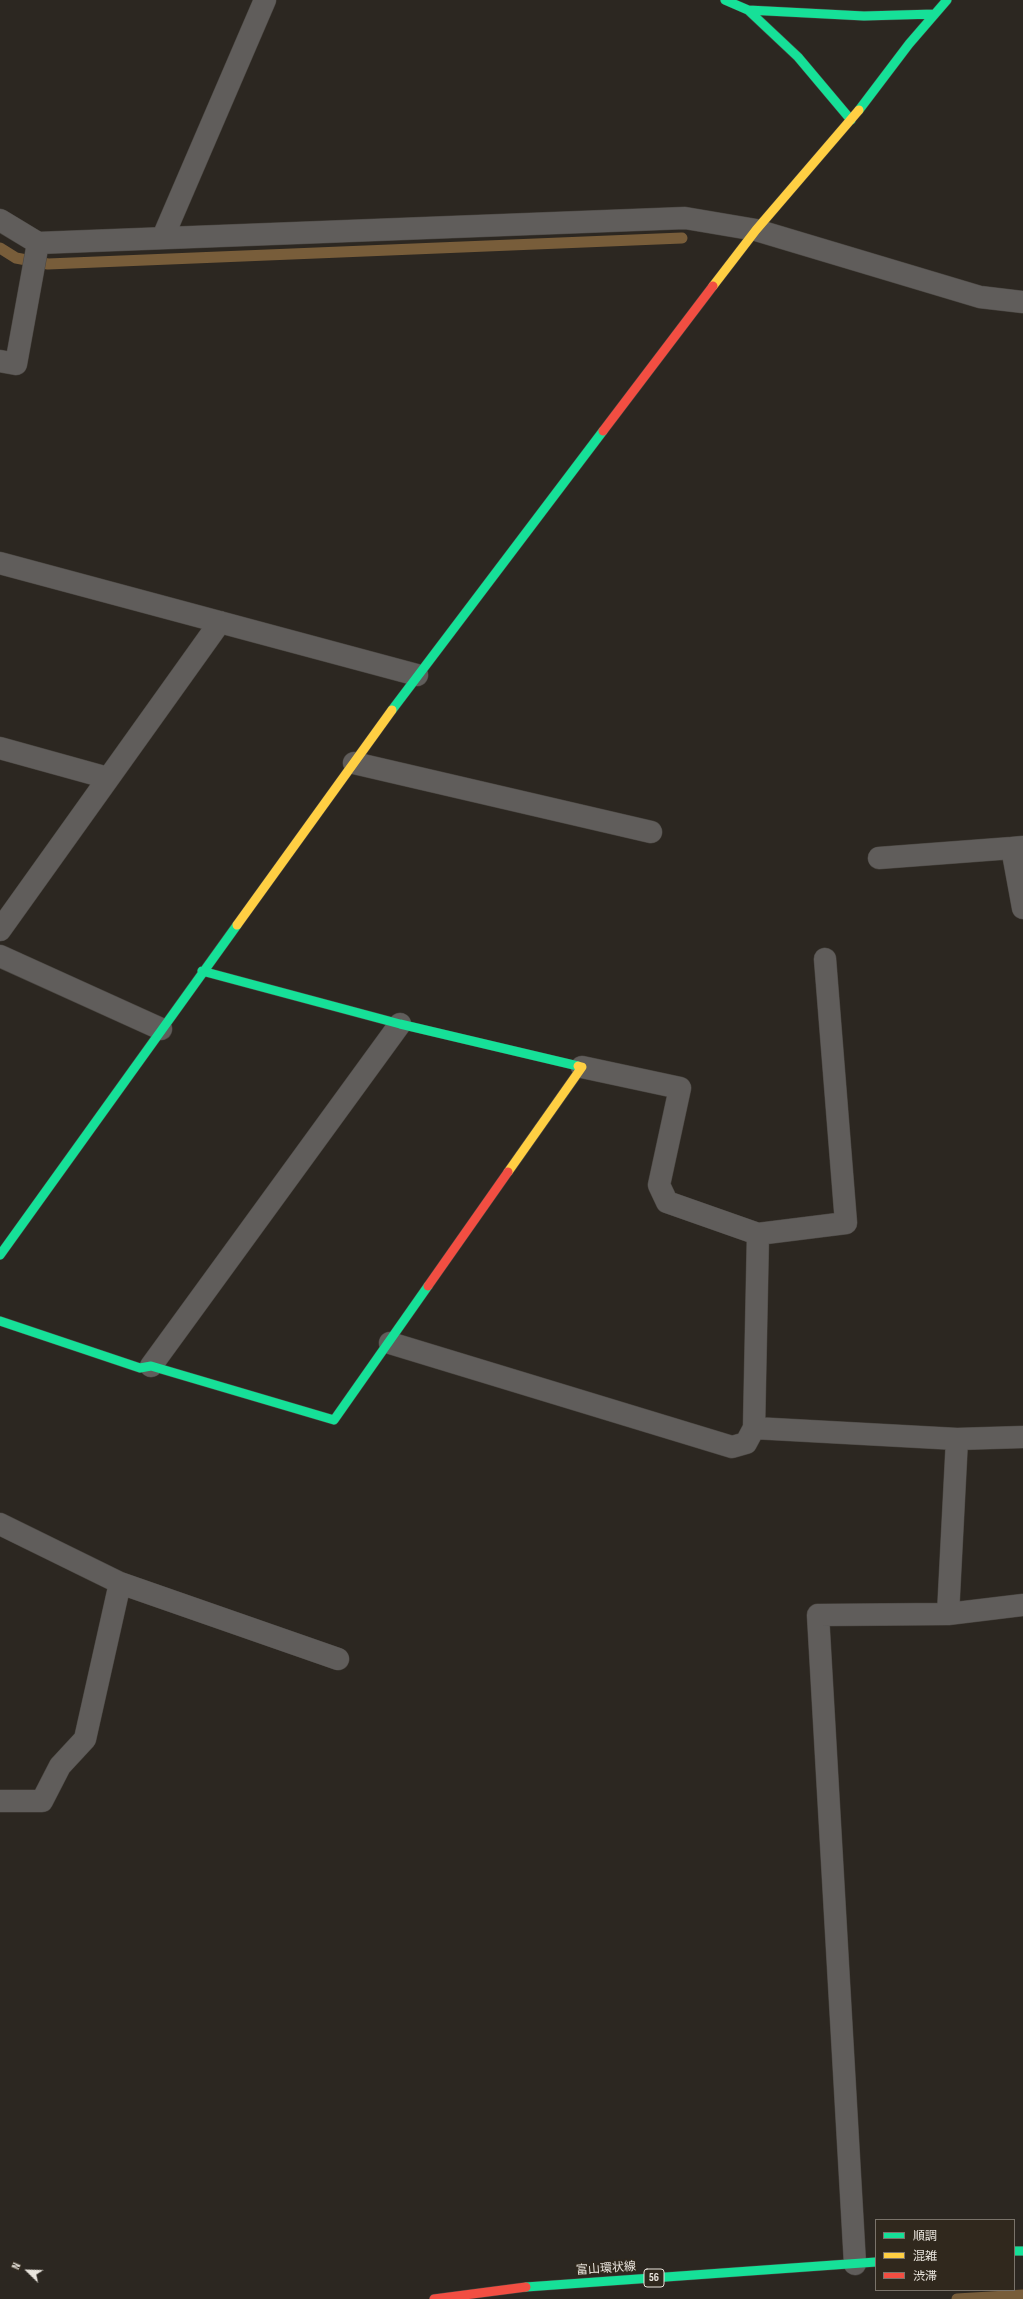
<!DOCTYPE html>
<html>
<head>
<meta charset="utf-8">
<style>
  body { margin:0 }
  #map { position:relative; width:1023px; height:2299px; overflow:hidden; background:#2c2721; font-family:"Sofia Sans Condensed","Noto Sans JP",sans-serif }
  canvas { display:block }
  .legend { position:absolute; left:875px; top:2219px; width:140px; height:72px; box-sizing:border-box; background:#30281d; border:1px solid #7a736a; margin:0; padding:5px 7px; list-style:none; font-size:12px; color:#e9e4dd }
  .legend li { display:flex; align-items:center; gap:8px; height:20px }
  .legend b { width:20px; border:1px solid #7a736a }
  .north { position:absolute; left:8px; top:2251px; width:40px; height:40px; -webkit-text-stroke:3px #30281d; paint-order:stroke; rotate:293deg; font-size:11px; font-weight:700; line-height:16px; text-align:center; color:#e9e4dd }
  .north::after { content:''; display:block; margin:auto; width:14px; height:18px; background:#e9e4dd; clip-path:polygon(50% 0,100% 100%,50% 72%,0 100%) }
</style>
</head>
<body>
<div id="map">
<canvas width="1023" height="2299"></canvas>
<ul class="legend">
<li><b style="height:5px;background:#16e098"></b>順調</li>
<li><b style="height:5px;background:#ffcf43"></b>混雑</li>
<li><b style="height:5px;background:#f24e42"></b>渋滞</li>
</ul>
<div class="north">N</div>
</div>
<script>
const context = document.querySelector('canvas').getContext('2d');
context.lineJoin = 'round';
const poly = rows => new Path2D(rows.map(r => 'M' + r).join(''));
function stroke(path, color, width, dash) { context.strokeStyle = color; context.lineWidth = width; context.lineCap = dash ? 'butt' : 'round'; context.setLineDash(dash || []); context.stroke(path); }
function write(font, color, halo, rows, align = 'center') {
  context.font = font + ' "Sofia Sans Condensed","Noto Sans JP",sans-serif'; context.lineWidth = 3.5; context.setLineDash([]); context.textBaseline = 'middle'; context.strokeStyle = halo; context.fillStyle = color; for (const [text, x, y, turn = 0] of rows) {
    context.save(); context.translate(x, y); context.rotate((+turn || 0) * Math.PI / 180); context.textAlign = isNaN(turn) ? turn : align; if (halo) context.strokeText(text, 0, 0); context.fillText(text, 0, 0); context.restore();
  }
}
stroke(poly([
  [0,248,16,258,48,264,682,238],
  [957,2299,1023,2295]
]), '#785d3a', 11);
const street = poly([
  [0,220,38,243,685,218,756,230,980,297,1023,302],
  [163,237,265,0],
  [0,361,16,364,38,243],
  [0,563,417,675],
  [0,748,108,778],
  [354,763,651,832],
  [1023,847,1012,848,1023,908],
  [879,858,1012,848],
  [0,930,220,622],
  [0,956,161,1029],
  [582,1067,680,1088,659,1185,667,1202,758,1234,754,1428],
  [758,1234,846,1223,825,959],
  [390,1343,732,1447,746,1443,754,1428,957,1439,1023,1437],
  [151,1366,400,1024],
  [0,1524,120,1583,338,1659],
  [948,1614,957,1439],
  [0,1801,42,1801,60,1766,85,1739,120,1583],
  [855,2264,818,1615,948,1614,1023,1605]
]);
const fast = poly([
  [725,0,748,10,798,57,851,120],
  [748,10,864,16,935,14],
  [859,110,909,44,947,0],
  [392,710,603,431],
  [202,971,400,1024,578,1066],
  [0,1255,237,925],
  [0,1321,140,1368,151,1366,334,1420,428,1286],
  [1014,2251,1023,2251],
  [526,2287,876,2262]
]);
const slow = poly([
  [713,286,756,230,859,110],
  [237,925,392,710],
  [508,1172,582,1067,578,1066]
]);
const jam = poly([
  [603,431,713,286],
  [428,1286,508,1172],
  [434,2299,526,2287]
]);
stroke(street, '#494540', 23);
stroke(fast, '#494540', 10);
stroke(slow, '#494540', 10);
stroke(jam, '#494540', 10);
stroke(street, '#605d5b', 22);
stroke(fast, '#16e098', 9);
stroke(slow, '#ffcf43', 9);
stroke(jam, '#f24e42', 9);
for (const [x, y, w] of [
  [654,2278,20]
]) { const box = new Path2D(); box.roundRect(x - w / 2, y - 9, w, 18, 3); context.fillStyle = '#30281d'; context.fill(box); stroke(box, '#e9e4dd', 1); }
write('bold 11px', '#e9e4dd', null, [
  ["56",654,2278]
]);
write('12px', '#e9e4dd', '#30281d', [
  ["富山環状線",606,2269,-4]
]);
</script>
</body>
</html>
